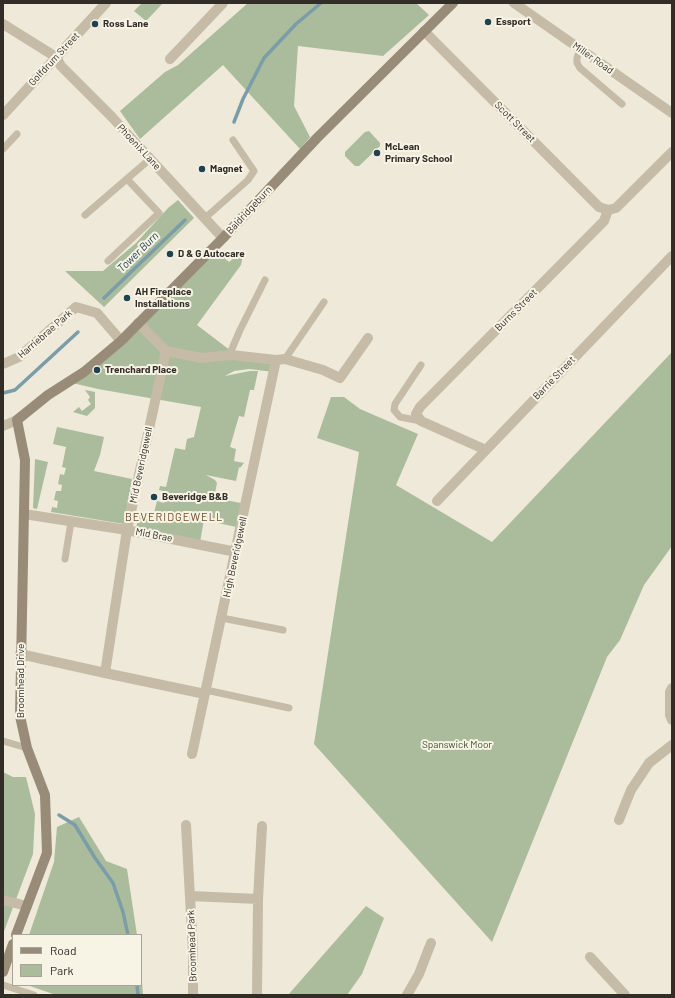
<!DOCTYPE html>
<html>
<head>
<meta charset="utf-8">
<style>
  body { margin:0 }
  #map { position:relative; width:675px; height:998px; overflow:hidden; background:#eee9d9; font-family:Barlow,sans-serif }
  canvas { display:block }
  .frame { position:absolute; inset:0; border:4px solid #322d27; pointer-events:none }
  .legend { position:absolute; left:12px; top:934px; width:130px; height:52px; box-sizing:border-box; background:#f7f3e5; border:1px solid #a8a499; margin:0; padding:5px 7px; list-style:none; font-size:12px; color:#322d27 }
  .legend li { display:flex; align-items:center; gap:8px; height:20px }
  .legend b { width:20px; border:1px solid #a8a499 }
</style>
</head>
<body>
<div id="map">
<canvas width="675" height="998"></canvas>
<div class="frame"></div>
<ul class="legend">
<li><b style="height:5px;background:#988b78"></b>Road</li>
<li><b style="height:11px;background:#aabc9b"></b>Park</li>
</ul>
</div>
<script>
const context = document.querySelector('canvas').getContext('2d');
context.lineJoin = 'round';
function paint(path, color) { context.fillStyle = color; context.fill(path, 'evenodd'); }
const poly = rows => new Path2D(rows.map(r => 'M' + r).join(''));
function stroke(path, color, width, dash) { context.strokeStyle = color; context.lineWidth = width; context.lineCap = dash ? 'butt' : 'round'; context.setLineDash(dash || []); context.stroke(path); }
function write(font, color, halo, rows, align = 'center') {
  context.font = font + ' Barlow,sans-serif'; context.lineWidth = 4; context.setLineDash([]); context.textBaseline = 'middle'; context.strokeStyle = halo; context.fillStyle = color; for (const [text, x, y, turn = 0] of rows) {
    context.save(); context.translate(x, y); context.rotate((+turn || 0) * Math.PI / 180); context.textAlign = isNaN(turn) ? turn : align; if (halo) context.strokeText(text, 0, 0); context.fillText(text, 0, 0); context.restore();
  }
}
paint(poly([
  [142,3,163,3,146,21,134,11],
  [248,3,416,3,429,15,383,56,298,46,294,106,310,137,300,149,223,65,140,139,120,111,165,72,178,65],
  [369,131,380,143,380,146,359,166,355,166,345,156,345,152,365,132],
  [178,200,194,218,104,307,65,271,103,271,136,243,168,208],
  [213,248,229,262,244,250,241,265,197,325,231,351,276,360,274,372,249,369,234,371,225,376,250,371,258,371,254,390,250,390,244,417,239,416,230,447,236,449,234,461,244,463,240,468,239,467,236,481,206,475,215,480,217,483,214,498,246,504,241,528,204,520,200,542,136,529,139,514,153,517,157,501,164,503,167,492,159,490,160,486,166,487,175,448,185,450,187,439,194,437,201,407,98,389,68,382,84,372],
  [672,352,672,546,644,585,620,640,607,657,492,942,314,744,359,452,317,438,331,397,344,397,360,409,418,434,396,485,492,542],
  [85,390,95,392,95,408,87,416,73,412,79,407,82,411,91,404,88,400,90,397],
  [57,427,104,437,100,455,94,471,132,479,124,524,51,512,52,507,57,508,58,501,54,500,56,491,61,491,62,485,58,484,60,474,64,475,66,468,62,467,66,447,53,444],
  [35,459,48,462,37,509,33,508],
  [3,772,13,777,26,777,35,814,33,854,3,934],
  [79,817,106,861,127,869,137,935,29,935,54,862,57,827],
  [366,906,384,918,362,974,347,995,288,995],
  [141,969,143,995,56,995,27,985,141,985]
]), '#aabc9b');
stroke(poly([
  [234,122,243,99,264,58,296,24,321,3],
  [104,298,185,220],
  [3,393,15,390,78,332],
  [59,815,75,825,95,858,113,883,123,912,128,935],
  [137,985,138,995]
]), '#7b9da9', 3.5);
stroke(poly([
  [580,49,577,58,577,63,580,68,622,104],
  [3,149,17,134],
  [85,215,150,159],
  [205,218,248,180,254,171,233,140],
  [108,261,159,213,127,179],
  [231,355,231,351,240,330,265,280],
  [285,359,324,302],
  [421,365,395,404,394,410,400,417,421,421],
  [65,559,71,522],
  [222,618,283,630],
  [206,690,289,708],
  [3,741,27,748],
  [3,985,34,995]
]), '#c5bba7', 7);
stroke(poly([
  [111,116,140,148]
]), '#c5bba7', 10);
stroke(poly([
  [514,3,672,113],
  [3,24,56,57,61,66,111,116],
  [424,31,599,207,608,210],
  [170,59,223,3],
  [3,115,106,3],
  [140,148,223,238],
  [608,210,616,208,672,152],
  [138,323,166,351,201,358,231,355,276,360,285,359,323,370,340,378,368,338],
  [3,364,19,357,76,307,97,313,121,341],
  [486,450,421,421,416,414,420,407,604,221,608,210],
  [437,501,672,256],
  [24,514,127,530,236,552],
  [20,654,105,673,205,694],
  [105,673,127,530,166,351],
  [672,688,670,692,670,715,672,720],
  [192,754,276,360],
  [619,820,631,790,649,763,672,745],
  [186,825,193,951,193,995],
  [190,896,258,899],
  [3,900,27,906],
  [590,957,625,995],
  [257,995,258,899,262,826],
  [407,995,419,974,431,943]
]), '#c5bba7', 10);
stroke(poly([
  [3,426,17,420]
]), '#c5bba7', 10);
stroke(poly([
  [16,935,47,853,45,795,27,748,20,716,25,460,17,420,48,395,84,372,121,341,223,238,317,138,453,3],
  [3,972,13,944]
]), '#988b78', 10);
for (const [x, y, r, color] of [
  [488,22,4,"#204250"],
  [95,24,4,"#204250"],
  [377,153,4,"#204250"],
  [202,169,4,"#204250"],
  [170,254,4,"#204250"],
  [127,298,4,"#204250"],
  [97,370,4,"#204250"],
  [154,497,4,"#204250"]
]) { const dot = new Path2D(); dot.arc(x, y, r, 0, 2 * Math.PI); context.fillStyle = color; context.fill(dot); stroke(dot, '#f7f3e5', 1.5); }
write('bold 10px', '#322d27', '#f7f3e5', [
  ["Essport",496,22],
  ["Ross Lane",103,24],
  ["McLean",385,147],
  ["Primary School",385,159],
  ["Magnet",210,169],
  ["D & G Autocare",178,254],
  ["AH Fireplace",135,292],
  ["Installations",135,304],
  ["Trenchard Place",105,370],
  ["Beveridge B&B",162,497]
], 'left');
write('10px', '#322d27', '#f7f3e5', [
  ["Miller Road",593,58,35],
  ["Golfdrum Street",54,59,-47],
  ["Scott Street",515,122,45],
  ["Phoenix Lane",139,147,47],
  ["Baldridgeburn",249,210,-47],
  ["Burns Street",516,310,-45],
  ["Harriebrae Park",45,334,-41],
  ["Barrie Street",554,378,-46],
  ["Mid Beveridgewell",141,465,-78],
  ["Mid Brae",154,535,11],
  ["High Beveridgewell",235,557,-78],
  ["Broomhead Drive",21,681,-90],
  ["Broomhead Park",192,946,-92]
]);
write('10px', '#3b4e2d', '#f7f3e5', [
  ["Spanswick Moor",457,745]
]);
write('italic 11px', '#204250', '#f7f3e5', [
  ["Tower Burn",138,252,-44]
]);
context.letterSpacing = '1px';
write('11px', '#7a4d27', '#f7f3e5', [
  ["BEVERIDGEWELL",174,517]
]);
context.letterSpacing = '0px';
</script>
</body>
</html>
